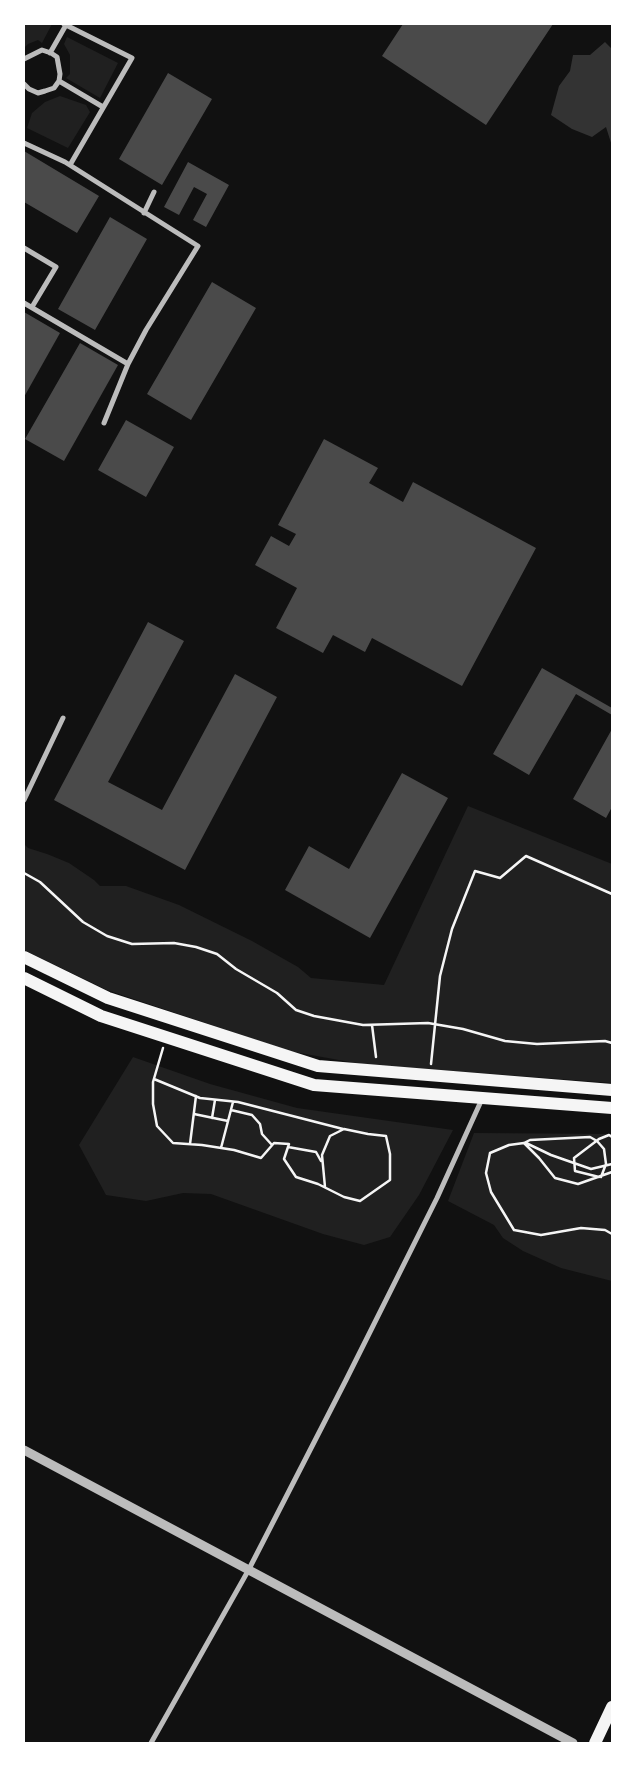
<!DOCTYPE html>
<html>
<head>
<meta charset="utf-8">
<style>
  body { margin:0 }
  #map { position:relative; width:636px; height:1767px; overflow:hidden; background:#111; font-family:"DM Sans",sans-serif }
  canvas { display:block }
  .frame { position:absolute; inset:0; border:25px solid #fff; pointer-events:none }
</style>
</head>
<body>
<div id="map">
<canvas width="636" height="1767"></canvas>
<div class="frame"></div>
</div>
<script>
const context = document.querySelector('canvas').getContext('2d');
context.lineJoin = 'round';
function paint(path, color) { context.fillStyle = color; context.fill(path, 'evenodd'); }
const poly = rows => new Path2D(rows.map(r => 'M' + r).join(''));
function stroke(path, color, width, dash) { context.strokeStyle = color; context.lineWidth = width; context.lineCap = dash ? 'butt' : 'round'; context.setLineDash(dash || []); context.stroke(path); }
paint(poly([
  [24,24,52,24,42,43,38,40,28,44,24,48],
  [67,37,118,63,100,98,66,78,70,74,70,55,64,44],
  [60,96,86,105,90,112,68,148,27,128,32,113,45,102],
  [468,806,612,864,612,1083,361,1064,289,1051,107,990,24,950,24,844,28,848,47,854,69,863,94,880,100,886,126,886,179,905,252,941,298,967,311,978,384,985],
  [133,1057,210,1084,297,1108,453,1130,419,1195,390,1237,364,1245,323,1234,211,1194,183,1193,146,1201,106,1195,79,1145],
  [474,1133,612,1134,612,1281,561,1268,523,1251,503,1238,494,1225,448,1201]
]), '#202020');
paint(poly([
  [605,42,612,49,612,146,606,127,592,137,572,129,551,115,559,86,570,71,573,55,590,55]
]), '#333');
paint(poly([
  [403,24,553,24,486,125,382,56],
  [168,73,212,99,162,185,119,159],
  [24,151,99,196,77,233,24,202],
  [188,162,229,185,206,227,193,220,207,194,194,187,179,215,164,207],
  [110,217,147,239,95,330,58,309],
  [212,282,256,308,191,420,147,394],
  [24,312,60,333,24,397],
  [80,343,118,365,64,461,25,439],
  [126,420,174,447,146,497,98,470],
  [324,439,378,468,369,483,403,502,413,482,536,548,462,686,372,638,365,652,333,635,323,653,276,628,297,588,255,565,271,536,289,546,296,534,278,525],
  [148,622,184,641,108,782,162,810,235,674,277,697,185,870,54,800],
  [542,668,612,708,612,715,576,694,529,775,493,754],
  [612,729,612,807,606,818,573,799],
  [402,773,448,798,370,938,285,890,309,846,349,869]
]), '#4a4a4a');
stroke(poly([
  [24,873,40,882,83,922,107,936,132,944,174,943,196,947,217,954,236,969,277,993,296,1010,314,1016,363,1025,428,1023,463,1029,505,1041,537,1044,605,1041,612,1043],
  [372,1025,376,1057],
  [163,1048,153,1082,153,1104,157,1126,173,1143,202,1145,234,1150,261,1158,274,1143,289,1144,284,1159,296,1177,318,1184,344,1197,360,1201,390,1180,390,1154,386,1136,368,1134,344,1129,330,1136,322,1155,325,1187],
  [431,1064,440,976,452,929,475,871,500,878,526,856,612,894],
  [154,1079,200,1098,238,1102,343,1129],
  [231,1110,252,1115,260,1124,262,1134,272,1145],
  [194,1114,228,1121],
  [212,1118,215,1100],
  [524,1143,539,1158,555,1178,578,1184,612,1172],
  [526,1143,551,1155,591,1169,612,1164],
  [190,1144,196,1096],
  [288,1147,316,1152,321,1161],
  [221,1148,233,1102],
  [599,1177,575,1171,574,1158,599,1139,609,1135,612,1137],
  [601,1177,606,1164,604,1149,597,1141,590,1137,530,1140,524,1143,509,1145,490,1153,486,1173,491,1192,514,1230,541,1235,581,1228,605,1230,612,1234]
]), '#f5f5f5', 2.5);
stroke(poly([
  [64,24,132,58,70,165],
  [50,53,66,25],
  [24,59,42,50,51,53,57,57,60,74,59,81,54,88,45,91,38,93,29,89,24,84],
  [59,81,103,107],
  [24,143,65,162,198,246,146,330,128,364,104,423],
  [144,213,154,192],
  [24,248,56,267,32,307],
  [24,303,128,364],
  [24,800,63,718],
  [151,1743,248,1571,346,1380,437,1198,482,1099]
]), '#bcbcbc', 5);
stroke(poly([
  [24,1450,573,1743]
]), '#bcbcbc', 9);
stroke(poly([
  [595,1743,612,1707]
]), '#f5f5f5', 12);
stroke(poly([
  [24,957,108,998,318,1066,612,1090],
  [24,978,101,1016,314,1085,612,1108]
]), '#f5f5f5', 12);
</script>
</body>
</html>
